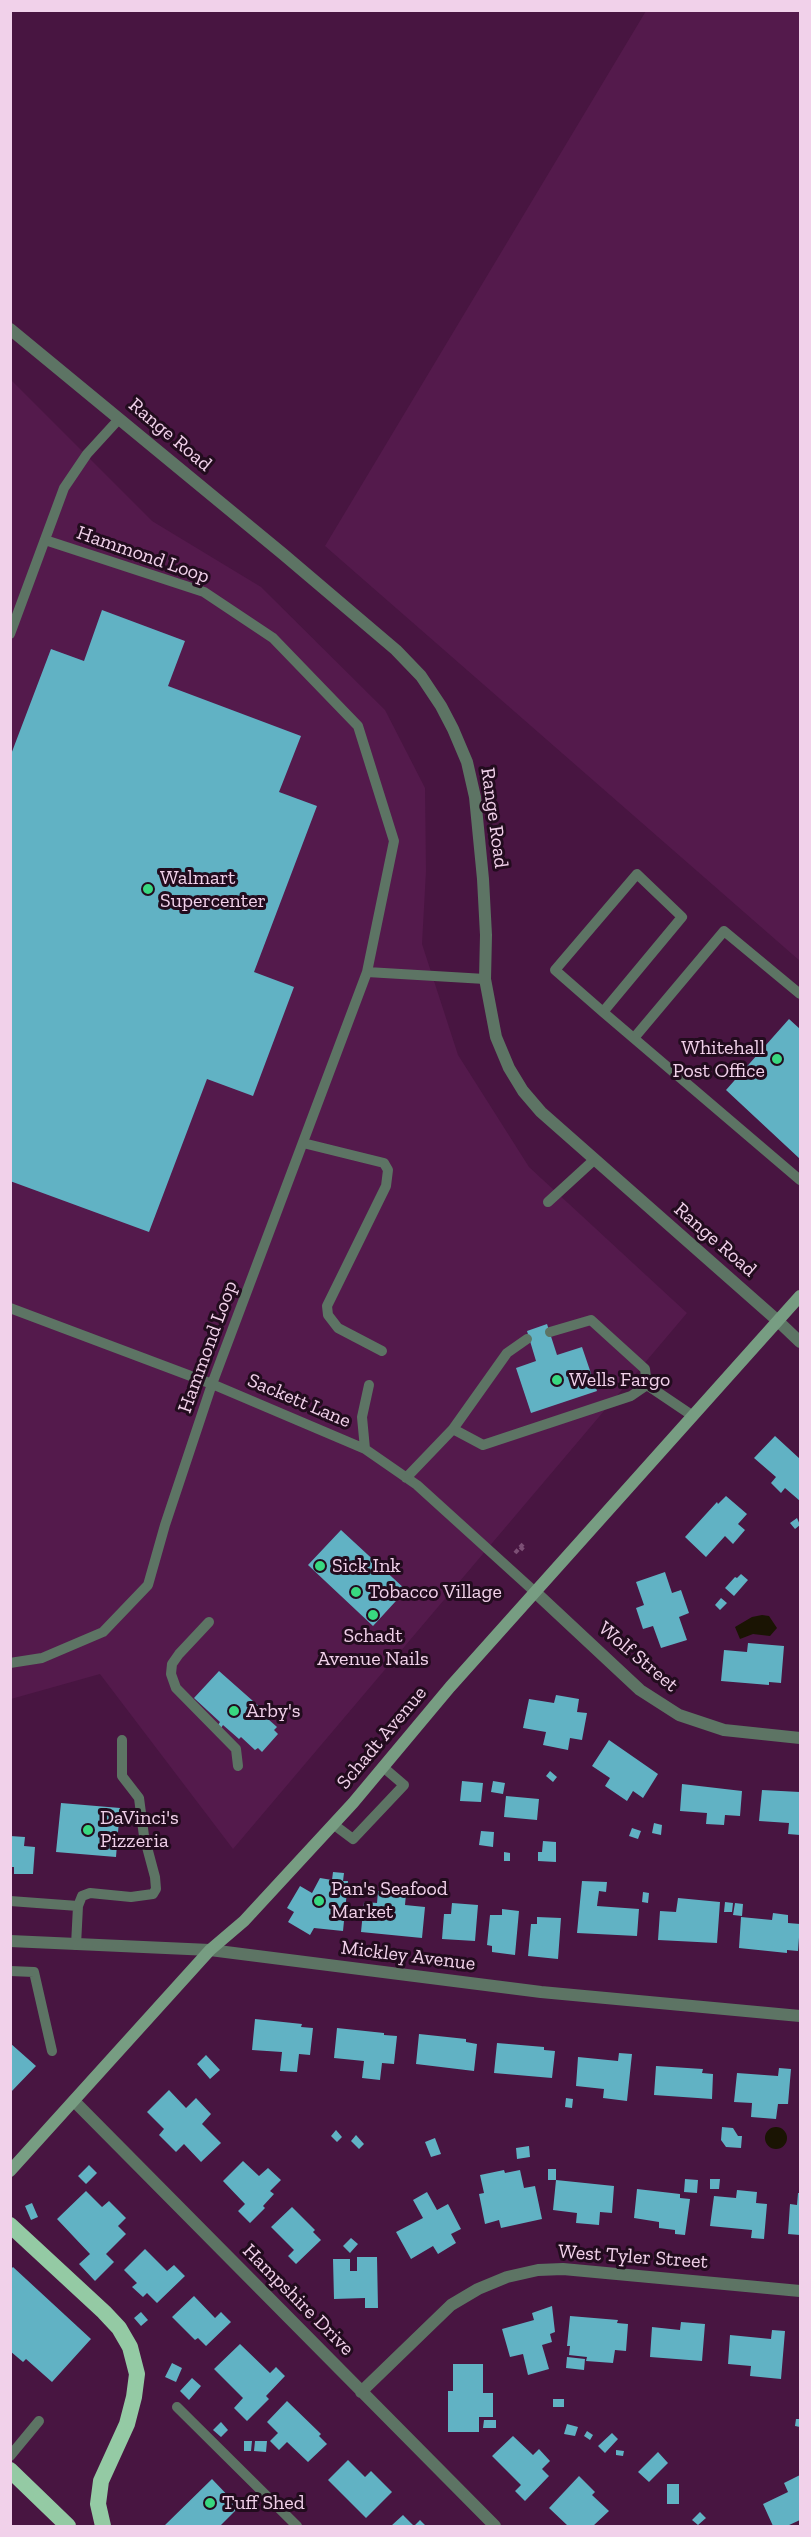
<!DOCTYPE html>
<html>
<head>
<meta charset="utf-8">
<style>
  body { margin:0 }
  #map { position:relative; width:811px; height:2537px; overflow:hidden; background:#481541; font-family:"Zilla Slab",serif }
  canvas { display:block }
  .frame { position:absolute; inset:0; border:12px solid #f1d1ea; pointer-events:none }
</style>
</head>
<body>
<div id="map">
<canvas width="811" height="2537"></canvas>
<div class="frame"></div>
</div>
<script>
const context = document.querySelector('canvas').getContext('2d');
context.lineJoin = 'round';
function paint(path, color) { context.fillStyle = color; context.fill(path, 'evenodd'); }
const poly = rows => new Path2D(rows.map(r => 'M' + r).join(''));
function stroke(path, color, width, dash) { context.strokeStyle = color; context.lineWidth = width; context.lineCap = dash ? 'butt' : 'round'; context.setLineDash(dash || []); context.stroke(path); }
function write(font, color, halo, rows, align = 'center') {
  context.font = font + ' "Zilla Slab",serif'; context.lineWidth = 6; context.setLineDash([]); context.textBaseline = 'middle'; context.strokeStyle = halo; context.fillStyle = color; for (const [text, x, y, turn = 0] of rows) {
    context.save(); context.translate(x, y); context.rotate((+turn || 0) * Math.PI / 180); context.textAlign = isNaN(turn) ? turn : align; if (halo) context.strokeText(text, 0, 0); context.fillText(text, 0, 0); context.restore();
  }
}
paint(poly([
  [646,11,800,11,800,961,325,546],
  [10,379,152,521,261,587,385,710,425,788,426,871,422,944,458,1055,529,1167,687,1313,233,1849,100,1674,11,1699]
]), '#541a4c');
paint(poly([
  [762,1615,769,1616,777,1628,770,1636,753,1634,740,1639,735,1627,752,1617],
  '765 2138a11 11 0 1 1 22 0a11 11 0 1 1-22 0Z'
]), '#1a1403');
paint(poly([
  [102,610,185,641,168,686,301,736,279,792,317,806,254,972,294,987,253,1096,207,1079,149,1232,10,1181,10,757,51,649,84,661],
  [789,1019,800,1029,800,1159,726,1090],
  [547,1324,557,1355,582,1347,597,1391,531,1413,516,1368,536,1361,527,1331],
  [775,1436,800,1459,800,1501,785,1488,781,1493,771,1483,776,1477,754,1458],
  [726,1496,747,1514,738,1524,745,1530,733,1544,725,1536,706,1557,685,1537,717,1502,718,1504],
  [797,1518,800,1525,795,1529,790,1523],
  [341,1530,406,1590,373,1626,308,1565],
  [665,1572,672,1593,681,1590,689,1613,679,1617,687,1640,661,1648,653,1626,643,1629,636,1608,644,1605,636,1582],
  [741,1574,748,1580,734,1596,725,1588,735,1577,737,1578],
  [721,1598,727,1603,720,1610,715,1605],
  [748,1643,784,1646,781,1683,769,1682,769,1685,721,1681,724,1650,747,1652],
  [219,1671,262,1709,259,1711,277,1727,274,1730,278,1734,262,1752,258,1748,255,1750,241,1737,239,1739,223,1725,221,1728,218,1725,220,1722,194,1698],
  [556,1695,579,1699,577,1712,587,1713,582,1740,570,1738,568,1750,543,1745,546,1732,523,1728,529,1699,554,1703],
  [609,1740,658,1774,643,1798,633,1791,627,1801,605,1786,610,1778,592,1766],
  [550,1771,557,1777,553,1782,546,1776],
  [462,1781,483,1783,481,1802,460,1801],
  [493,1781,505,1783,503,1794,491,1792],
  [682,1784,742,1791,740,1816,725,1815,724,1825,706,1824,707,1813,680,1811],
  [762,1790,800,1792,800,1835,788,1834,789,1823,759,1821],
  [506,1796,539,1799,537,1820,504,1817],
  [61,1803,120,1808,116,1857,56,1852],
  [654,1823,662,1825,661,1835,652,1833],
  [632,1828,641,1831,638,1839,629,1836],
  [481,1831,494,1832,493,1847,479,1845],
  [10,1836,25,1837,24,1846,35,1847,33,1874,14,1874,14,1867,10,1867],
  [543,1841,556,1842,556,1862,538,1861,538,1852,542,1852],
  [504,1852,510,1853,510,1861,504,1861],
  [333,1872,344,1873,343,1881,348,1881,343,1931,314,1928,310,1935,288,1922,294,1912,287,1908,300,1886,312,1893,320,1878,332,1880],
  [582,1881,607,1882,606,1892,599,1891,597,1906,639,1909,637,1936,577,1933],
  [378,1891,406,1894,405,1905,425,1907,422,1938,361,1932,364,1902,377,1903],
  [643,1892,649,1893,648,1903,642,1902],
  [678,1898,720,1902,717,1943,658,1940,660,1911,676,1912],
  [725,1902,733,1903,732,1912,724,1912],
  [452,1903,478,1905,475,1941,442,1939,444,1914,451,1914],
  [735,1903,743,1904,742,1916,733,1915],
  [502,1909,519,1911,515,1955,492,1952,492,1946,487,1945,490,1915,502,1915],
  [773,1913,788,1915,788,1923,800,1924,798,1951,787,1950,787,1953,739,1948,741,1917,772,1920],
  [537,1917,561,1918,558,1959,528,1956,531,1924,537,1924],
  [255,2019,302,2024,301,2027,313,2028,310,2055,299,2054,297,2072,280,2071,282,2052,252,2050],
  [337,2028,384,2033,384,2035,397,2036,394,2064,382,2063,380,2080,362,2078,364,2061,334,2058],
  [419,2034,466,2039,466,2042,477,2044,474,2071,416,2064],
  [10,2043,36,2066,10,2093],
  [497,2043,544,2047,544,2050,555,2051,552,2078,494,2073],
  [619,2053,632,2054,627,2101,603,2098,604,2089,576,2086,578,2057,618,2061],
  [206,2055,220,2070,210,2079,197,2064],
  [656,2066,703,2069,702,2073,713,2074,712,2099,654,2095],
  [779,2068,791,2069,788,2104,778,2104,776,2119,751,2117,752,2103,734,2102,737,2073,778,2076],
  [169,2090,186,2108,196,2098,211,2114,202,2124,221,2143,201,2162,184,2144,176,2152,159,2135,164,2129,147,2112],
  [566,2098,573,2099,572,2108,565,2107],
  [722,2127,733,2128,738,2136,742,2136,741,2148,726,2147,721,2140],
  [336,2130,342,2137,337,2142,331,2136],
  [356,2135,364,2144,359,2149,351,2141],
  [435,2138,441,2154,431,2157,425,2142],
  [529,2146,530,2157,517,2159,516,2148],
  [243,2161,259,2176,268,2168,281,2180,270,2191,274,2194,263,2206,265,2208,250,2223,238,2211,245,2204,223,2181],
  [89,2165,97,2173,86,2184,78,2176],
  [548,2169,556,2169,556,2180,548,2180],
  [504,2170,505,2173,520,2170,524,2188,535,2186,542,2219,501,2228,499,2220,485,2224,479,2194,484,2193,480,2175],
  [685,2179,698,2180,697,2193,684,2192],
  [710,2179,720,2179,719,2189,710,2189],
  [556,2180,614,2186,612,2213,600,2212,599,2225,576,2223,577,2213,553,2210],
  [637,2189,680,2194,680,2198,690,2199,685,2235,675,2234,675,2230,659,2228,659,2222,634,2218],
  [737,2190,757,2192,756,2203,767,2204,764,2239,751,2238,752,2230,710,2226,714,2196,736,2198],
  [86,2191,102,2207,109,2201,126,2218,118,2226,126,2234,106,2254,114,2262,95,2281,79,2264,90,2254,57,2219],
  [427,2192,437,2210,448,2204,461,2229,451,2234,456,2243,438,2254,433,2246,411,2259,396,2232,423,2218,413,2200],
  [798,2193,800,2193,800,2235,788,2234,790,2204,797,2205],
  [32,2203,38,2217,31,2220,25,2206],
  [292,2207,315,2230,313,2232,321,2240,296,2264,288,2256,294,2250,271,2227],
  [351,2238,358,2244,350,2253,343,2246],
  [145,2249,167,2271,174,2265,185,2276,157,2303,147,2293,143,2297,132,2287,137,2283,124,2270],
  [357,2257,377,2257,378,2308,365,2308,365,2298,334,2299,333,2259,350,2259,350,2271,357,2271],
  [13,2267,91,2339,52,2382,26,2359,23,2362,10,2351,10,2270],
  [194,2296,215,2318,221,2312,231,2322,206,2346,198,2338,195,2340,172,2317],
  [552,2306,555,2332,550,2334,552,2342,542,2345,549,2369,528,2375,523,2354,510,2357,502,2329,534,2320,532,2313],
  [141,2312,148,2320,141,2326,134,2318],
  [570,2316,618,2320,617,2323,628,2324,626,2351,615,2350,613,2363,586,2361,587,2357,569,2355,570,2346,567,2346],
  [681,2322,705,2324,702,2361,650,2357,652,2327,680,2330],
  [772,2330,785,2331,781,2379,750,2376,751,2366,728,2364,730,2335,771,2339],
  [240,2344,270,2373,276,2367,285,2376,266,2396,269,2399,247,2421,234,2408,243,2398,214,2369],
  [567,2357,585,2359,584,2370,566,2368],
  [172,2363,182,2368,176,2382,165,2377],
  [453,2364,483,2364,483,2393,493,2393,493,2417,479,2417,479,2432,448,2432,448,2391,453,2391],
  [192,2378,201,2386,189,2400,180,2391],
  [553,2399,564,2399,564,2407,553,2407],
  [287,2401,321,2434,319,2436,327,2444,308,2462,287,2442,279,2450,270,2441,278,2433,267,2422],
  [796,2419,800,2419,800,2427,795,2426],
  [484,2420,496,2420,496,2428,483,2428],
  [221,2422,228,2430,221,2437,213,2430],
  [567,2424,578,2427,575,2436,564,2434],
  [587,2431,593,2435,590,2440,584,2436],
  [612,2433,618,2439,605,2453,598,2446],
  [513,2436,533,2455,539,2449,550,2461,542,2469,549,2476,525,2501,515,2491,521,2485,492,2456],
  [244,2441,252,2441,251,2451,244,2451],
  [255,2441,267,2441,266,2452,254,2451],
  [616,2450,624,2451,623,2456,616,2455],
  [658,2452,668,2463,649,2482,638,2472],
  [348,2460,365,2477,371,2471,392,2492,366,2518,328,2480],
  [800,2475,800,2520,787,2526,773,2526,763,2504,788,2492,784,2483],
  [579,2476,595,2492,592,2495,609,2511,593,2526,568,2526,549,2508],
  [212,2479,234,2502,232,2504,237,2509,220,2526,164,2526],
  [667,2484,679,2484,679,2504,667,2504],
  [700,2512,706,2518,698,2525,692,2520],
  [403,2515,414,2526,420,2520,426,2526,391,2526]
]), '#61b2c4');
stroke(poly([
  [520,1547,525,1551],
  [515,1553,524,1543]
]), '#7c4f75', 4, [4.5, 3]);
stroke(poly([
  [10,634,64,488,87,454,119,419],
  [367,972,485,979],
  [603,1012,682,917,637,874,555,970,603,1012,800,1180],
  [634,1038,724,931,800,994],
  [303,1143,384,1163,388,1170,386,1186,327,1306,328,1315,338,1328,382,1351],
  [548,1202,595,1159],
  [10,1308,212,1384,365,1449,417,1485,535,1592],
  [550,1332,591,1320,645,1369,647,1385,693,1416],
  [453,1429,483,1445,631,1396,647,1385],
  [365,1449,362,1417,369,1385],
  [406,1478,453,1429,507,1353,527,1339],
  [209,1622,179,1654,172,1664,171,1674,176,1688,236,1749,238,1766],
  [10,1663,42,1658,103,1632,148,1585,165,1525,212,1384,367,972,394,841,358,726,273,638,204,592,45,540],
  [333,1824,353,1839,404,1785,383,1767],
  [10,1901,78,1906],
  [76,1945,78,1906,82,1896,90,1893,131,1897,153,1894,156,1889,155,1877,144,1836,139,1798,122,1776,122,1740],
  [10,1971,34,1972,52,2051],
  [177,2407,297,2526],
  [10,2456,39,2421]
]), '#5d7464', 10);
stroke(poly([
  [778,1321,800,1342],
  [535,1592,640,1690,679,1715,724,1730,800,1738],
  [10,1941,210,1950,541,1992,800,2016],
  [74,2101,495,2526],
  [361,2392,451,2305,478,2289,507,2277,538,2270,563,2269,800,2291]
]), '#5d7464', 12);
stroke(poly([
  [10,329,283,554,396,650,421,676,441,706,453,729,467,762,475,797,483,879,486,935,485,979,496,1037,509,1068,523,1091,541,1112,778,1321]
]), '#5d7464', 12);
stroke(poly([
  [10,2171,210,1950,244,1921,353,1803,450,1687,800,1296]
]), '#779d82', 12);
stroke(poly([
  [10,2225,104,2312,119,2328,130,2347,137,2374,134,2397,127,2424,101,2481,98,2504,103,2526],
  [10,2470,68,2526]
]), '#94caa4', 16);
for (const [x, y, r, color] of [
  [148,889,6,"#38d880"],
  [777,1059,6,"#38d880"],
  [557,1380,6,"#38d880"],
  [320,1566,6,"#38d880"],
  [356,1592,6,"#38d880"],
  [373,1615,6,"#38d880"],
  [234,1711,6,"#38d880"],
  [88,1830,6,"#38d880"],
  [319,1901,6,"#38d880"],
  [210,2503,6,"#38d880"]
]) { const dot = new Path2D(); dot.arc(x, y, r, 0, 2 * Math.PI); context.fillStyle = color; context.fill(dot); stroke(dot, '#220c1e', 2); }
write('20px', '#f1d1ea', '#220c1e', [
  ["Range Road",170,435,40],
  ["Hammond Loop",143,555,19],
  ["Range Road",494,818,82],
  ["Range Road",715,1240,41],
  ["Hammond Loop",208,1347,-70],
  ["Sackett Lane",299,1401,23],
  ["Wolf Street",638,1657,40],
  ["Schadt Avenue",382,1738,-50],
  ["Mickley Avenue",408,1956,7],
  ["West Tyler Street",633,2257,4],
  ["Hampshire Drive",298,2300,45]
]);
write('20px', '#f1d1ea', '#220c1e', [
  ["Walmart",160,878],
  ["Supercenter",160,901],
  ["Whitehall",765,1048,"right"],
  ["Post Office",765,1071,"right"],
  ["Wells Fargo",569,1380],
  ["Sick Ink",332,1566],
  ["Tobacco Village",368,1592],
  ["Schadt",373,1636,"center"],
  ["Avenue Nails",373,1659,"center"],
  ["Arby's",246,1711],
  ["DaVinci's",100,1818],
  ["Pizzeria",100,1841],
  ["Pan's Seafood",331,1889],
  ["Market",331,1912],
  ["Tuff Shed",222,2503]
], 'left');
</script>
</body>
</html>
